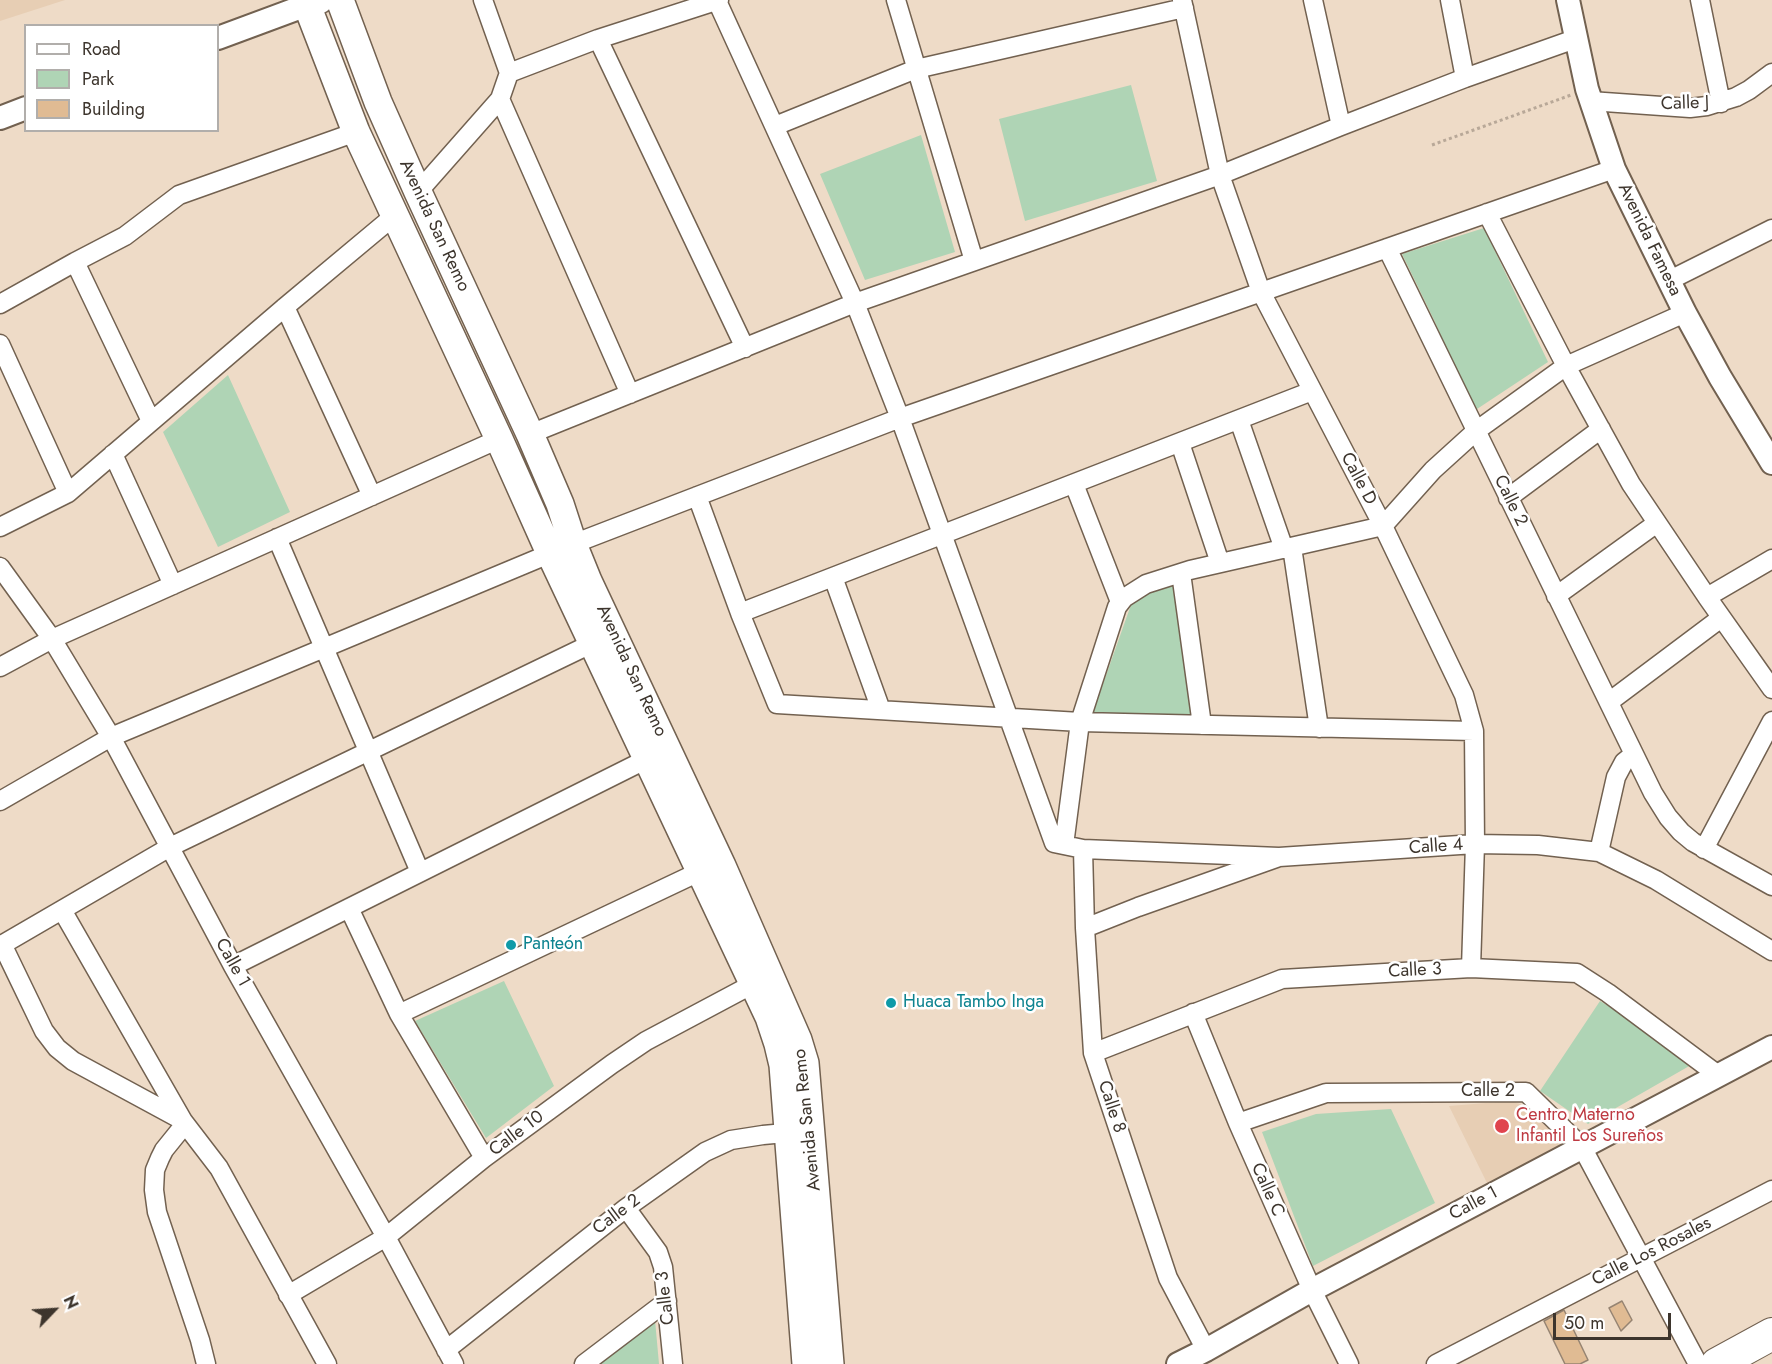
<!DOCTYPE html>
<html>
<head>
<meta charset="utf-8">
<style>
  body { margin:0 }
  #map { position:relative; width:1772px; height:1364px; overflow:hidden; background:#eedbc7; font-family:Jost,sans-serif }
  canvas { display:block }
  .legend { position:absolute; left:24px; top:24px; width:195px; height:108px; box-sizing:border-box; background:#fff; border:2px solid #b1aeab; margin:0; padding:8px 10px; list-style:none; font-size:18px; color:#3d352d }
  .legend li { display:flex; align-items:center; gap:12px; height:30px }
  .legend b { width:30px; border:2px solid #b1aeab }
  .north { position:absolute; left:24px; top:1280px; width:60px; height:60px; -webkit-text-stroke:4px #fff; paint-order:stroke; rotate:65deg; font-size:16px; font-weight:700; line-height:24px; text-align:center; color:#3d352d }
  .north::after { content:''; display:block; margin:auto; width:21px; height:27px; background:#3d352d; clip-path:polygon(50% 0,100% 100%,50% 72%,0 100%) }
  .scale { position:absolute; left:1553px; top:1313px; width:118px; height:27px; box-sizing:border-box; border:3px solid #3d352d; border-top:0; padding-left:8px; font-size:18px; line-height:21px; white-space:nowrap; color:#3d352d; -webkit-text-stroke:4px #fff; paint-order:stroke }
</style>
</head>
<body>
<div id="map">
<canvas width="1772" height="1364"></canvas>
<ul class="legend">
<li><b style="height:8px;background:#fff"></b>Road</li>
<li><b style="height:16px;background:#afd4b5"></b>Park</li>
<li><b style="height:16px;background:#e0bb93"></b>Building</li>
</ul>
<div class="north">N</div>
<div class="scale">50 m</div>
</div>
<script>
const context = document.querySelector('canvas').getContext('2d');
context.lineJoin = 'round';
function paint(path, color) { context.fillStyle = color; context.fill(path, 'evenodd'); }
const poly = rows => new Path2D(rows.map(r => 'M' + r).join(''));
function stroke(path, color, width, dash) { context.strokeStyle = color; context.lineWidth = width; context.lineCap = dash ? 'butt' : 'round'; context.setLineDash(dash || []); context.stroke(path); }
function write(font, color, halo, rows, align = 'center') {
  context.font = font + ' Jost,sans-serif'; context.lineWidth = 5; context.setLineDash([]); context.textBaseline = 'middle'; context.strokeStyle = halo; context.fillStyle = color; for (const [text, x, y, turn = 0] of rows) {
    context.save(); context.translate(x, y); context.rotate((+turn || 0) * Math.PI / 180); context.textAlign = isNaN(turn) ? turn : align; if (halo) context.strokeText(text, 0, 0); context.fillText(text, 0, 0); context.restore();
  }
}
paint(poly([
  [0,0,65,0,0,21],
  [1511,1101,1520,1104,1527,1109,1566,1143,1487,1183,1449,1106]
]), '#e7ceb4');
paint(poly([
  [1131,85,1157,181,1025,221,999,119],
  [921,135,955,252,865,280,820,174],
  [1484,228,1548,362,1474,411,1434,320,1402,254],
  [228,375,290,512,218,547,163,432],
  [1178,582,1195,716,1092,715,1132,602,1149,592],
  [504,981,554,1086,486,1138,415,1021],
  [1600,1001,1698,1061,1588,1124,1540,1091],
  [1391,1109,1435,1203,1313,1266,1262,1132,1316,1114],
  [655,1320,659,1364,597,1364]
]), '#afd4b5');
const building = poly([
  [1622,1301,1632,1320,1621,1331,1609,1308,1622,1301],
  [1564,1310,1588,1360,1580,1364,1565,1364,1544,1321,1564,1310]
]);
paint(building, '#e0bb93');
stroke(building, '#968472', 1.5);
const minor = poly([
  [896,0,974,261],
  [1182,0,1220,175,1261,292,1383,526,1464,695,1474,731,1475,844,1471,968],
  [1313,0,1341,126],
  [1450,0,1465,78],
  [1700,0,1721,103],
  [717,1,855,303,900,418,1054,843,1083,849,1279,857],
  [598,39,745,348],
  [509,73,598,39,719,0],
  [500,99,630,394],
  [1590,101,1690,108,1707,106,1736,97,1749,90,1772,73],
  [775,126,916,69,1184,8],
  [418,192,500,99,509,73,483,0],
  [1487,213,1566,366,1631,484,1707,597,1772,689],
  [1387,248,1653,793,1668,817,1681,832,1693,842,1772,886],
  [75,262,151,421],
  [1668,281,1772,229],
  [0,304,75,262,125,236,179,195,356,132],
  [285,307,372,496],
  [0,344,68,493],
  [1239,420,1284,549],
  [530,434,855,303,1220,175,1341,126,1465,78,1575,39],
  [1180,443,1220,563],
  [113,454,173,585],
  [1074,484,1120,602],
  [697,496,740,613,777,704,1080,722,1474,731],
  [1508,498,1601,429],
  [0,527,68,493,285,307,394,216],
  [277,538,420,872],
  [1292,547,1319,728],
  [0,567,52,639,111,737,233,966,386,1237,454,1364],
  [1181,573,1202,725],
  [833,577,881,710],
  [1556,596,1657,523],
  [1707,597,1772,559],
  [740,613,1312,391],
  [0,667,52,639,499,439],
  [1609,702,1721,618],
  [0,801,111,737,573,544,900,418,1614,169],
  [1064,845,1080,722,1117,607,1124,598,1146,584,1190,570,1383,526,1433,470,1476,431,1566,366,1685,313],
  [1083,849,1085,928,1093,1053,1168,1278,1206,1350],
  [1704,849,1772,721],
  [1599,852,1616,777,1624,762,1634,754],
  [349,908,399,1014,484,1158],
  [62,910,183,1121,219,1168,327,1364],
  [1085,928,1138,907,1279,857,1475,844,1538,845,1599,852,1656,880,1772,951],
  [2,944,44,1031,57,1048,73,1061,182,1120],
  [0,946,170,847,593,643],
  [233,966,647,759],
  [1193,1013,1238,1123,1312,1290,1349,1364],
  [399,1014,701,871],
  [1093,1053,1282,979,1471,968,1577,973,1608,993,1718,1075],
  [1238,1123,1326,1093,1526,1092,1582,1147,1698,1364],
  [185,1124,164,1150,160,1158,155,1170,154,1190,157,1212,200,1340,206,1364],
  [626,1208,658,1252,663,1267,673,1364],
  [288,1295,386,1237,484,1158,612,1064,646,1041,753,984],
  [446,1350,626,1208,705,1152,731,1140,763,1135,797,1132],
  [584,1364,667,1301],
  [1436,1364,1772,1190]
]);
const tertiary = poly([
  [1568,0,1587,89,1614,169,1685,313,1720,377,1772,463],
  [218,38,307,5],
  [0,118,26,108],
  [1178,1364,1206,1350,1312,1290,1772,1047]
]);
const secondary = poly([
  [319,0,307,5,356,132,499,439,550,553,769,1017,778,1044,783,1065,806,1364],
  [340,0,378,102,418,192,530,434,560,504,573,544,588,581,722,866,798,1040,805,1063,830,1364]
]);
const trunk = poly([
  [1717,1364,1772,1334]
]);
stroke(minor, '#726150', 21);
stroke(tertiary, '#726150', 26);
stroke(secondary, '#726150', 30);
stroke(trunk, '#726150', 34);
stroke(poly([
  [1432,145,1571,95]
]), '#b8a898', 3, [3, 3]);
stroke(minor, '#fff', 18);
stroke(tertiary, '#fff', 22);
stroke(secondary, '#fff', 27);
stroke(trunk, '#fff', 32);
for (const [x, y, r, color] of [
  [511,945,6,"#0f9aa8"],
  [891,1003,6,"#0f9aa8"],
  [1502,1126,8,"#e0444e"]
]) { const dot = new Path2D(); dot.arc(x, y, r, 0, 2 * Math.PI); context.fillStyle = color; context.fill(dot); stroke(dot, '#fff', 2); }
write('18px', '#3d352d', '#fff', [
  ["Calle J",1685,104,-2],
  ["Avenida San Remo",434,226,65],
  ["Avenida Famesa",1649,240,64],
  ["Calle D",1358,479,62],
  ["Calle 2",1510,501,64],
  ["Avenida San Remo",631,671,65],
  ["Calle 4",1436,847,-4],
  ["Calle 1",232,963,61],
  ["Calle 3",1415,971,-3],
  ["Calle 2",1488,1092],
  ["Calle 8",1111,1107,72],
  ["Avenida San Remo",808,1120,-96],
  ["Calle 10",517,1134,-37],
  ["Calle C",1267,1190,66],
  ["Calle 1",1474,1204,-28],
  ["Calle 2",617,1215,-37],
  ["Calle Los Rosales",1652,1252,-27],
  ["Calle 3",666,1298,-97]
]);
write('18px', '#0d838f', '#fff', [
  ["Panteón",523,945],
  ["Huaca Tambo Inga",903,1003]
], 'left');
write('18px', '#be3a42', '#fff', [
  ["Centro Materno",1516,1116],
  ["Infantil Los Sureños",1516,1137]
], 'left');
</script>
</body>
</html>
